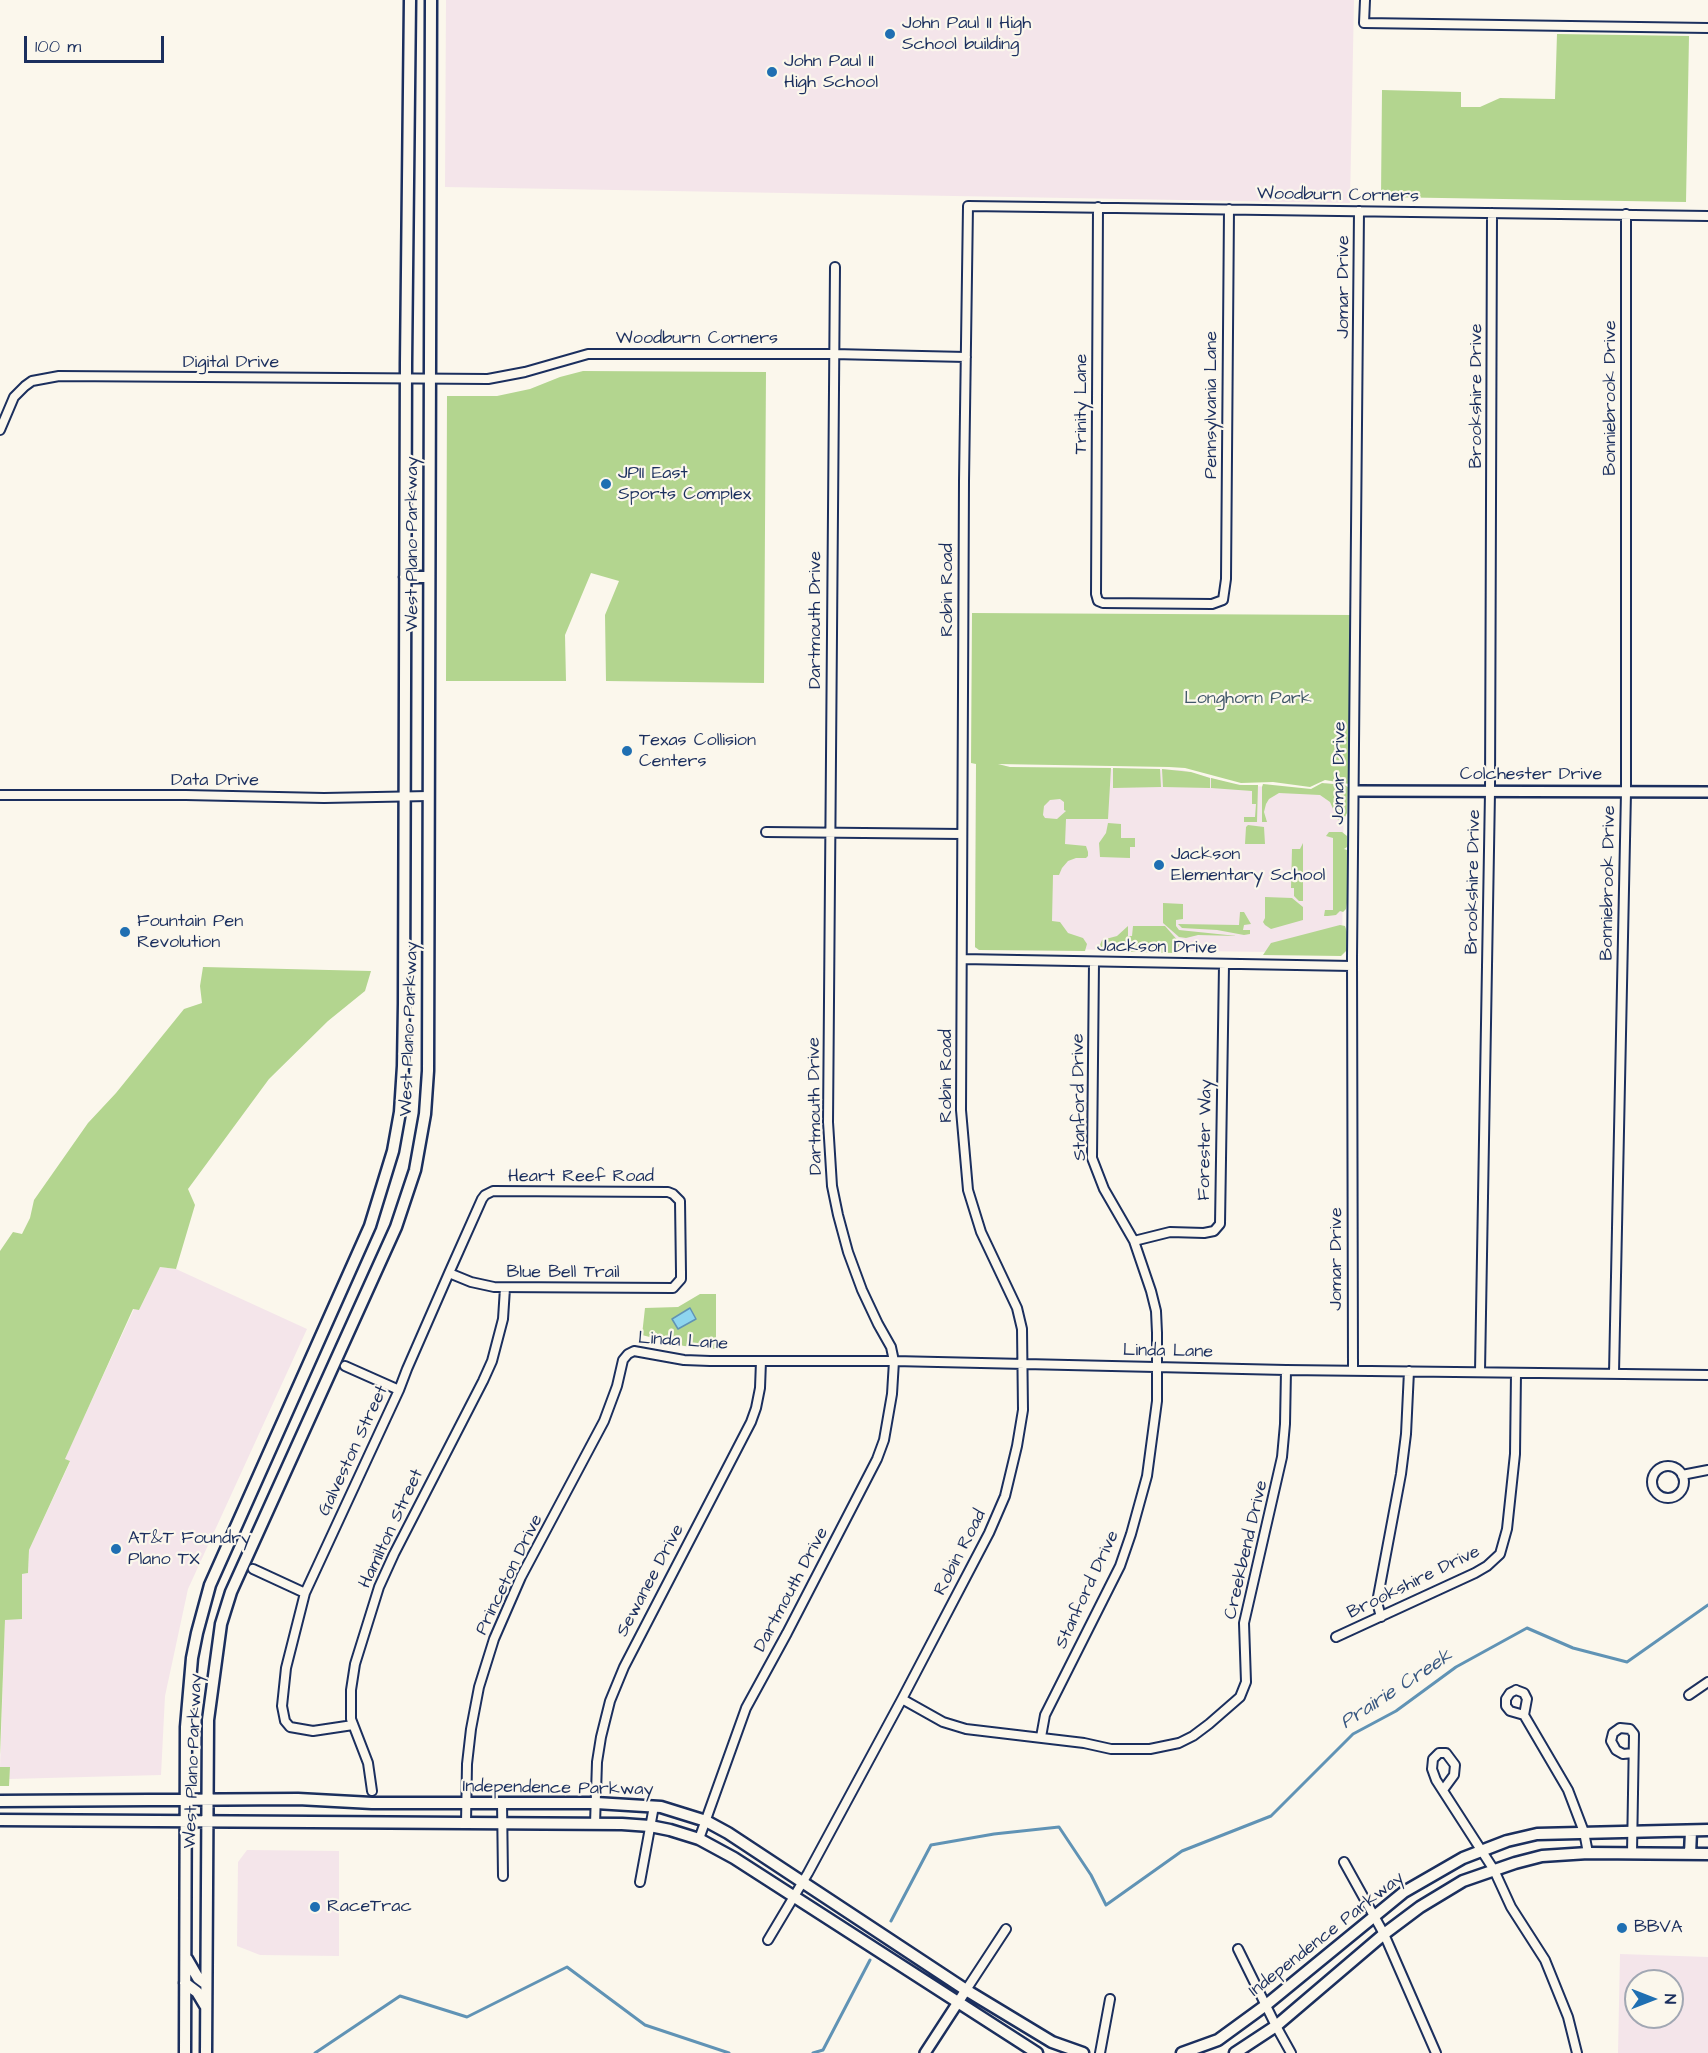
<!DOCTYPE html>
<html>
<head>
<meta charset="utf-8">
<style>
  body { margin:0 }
  #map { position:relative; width:1708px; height:2053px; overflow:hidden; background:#fbf7ec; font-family:"Architects Daughter",sans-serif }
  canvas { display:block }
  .north { position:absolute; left:1624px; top:1969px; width:60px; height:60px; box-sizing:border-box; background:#fbf7ec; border:2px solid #a1a7b3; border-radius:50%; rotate:90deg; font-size:16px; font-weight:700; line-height:24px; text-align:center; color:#1b2f5e }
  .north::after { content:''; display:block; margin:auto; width:21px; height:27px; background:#1f6fb2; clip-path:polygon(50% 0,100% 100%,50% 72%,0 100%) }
  .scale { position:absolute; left:24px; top:36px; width:140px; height:27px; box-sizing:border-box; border:3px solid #1b2f5e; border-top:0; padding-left:8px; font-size:18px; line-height:21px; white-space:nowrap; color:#1b2f5e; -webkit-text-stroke:4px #fbf7ec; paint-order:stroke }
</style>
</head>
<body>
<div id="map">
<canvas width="1708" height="2053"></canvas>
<div class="north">N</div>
<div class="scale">100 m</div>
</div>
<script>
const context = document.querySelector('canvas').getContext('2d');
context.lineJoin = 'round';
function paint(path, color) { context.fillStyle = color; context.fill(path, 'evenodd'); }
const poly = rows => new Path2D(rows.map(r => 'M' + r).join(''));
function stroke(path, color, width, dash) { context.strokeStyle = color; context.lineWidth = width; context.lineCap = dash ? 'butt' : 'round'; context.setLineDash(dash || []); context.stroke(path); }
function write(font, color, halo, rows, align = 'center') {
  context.font = font + ' "Architects Daughter",sans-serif'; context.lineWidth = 4.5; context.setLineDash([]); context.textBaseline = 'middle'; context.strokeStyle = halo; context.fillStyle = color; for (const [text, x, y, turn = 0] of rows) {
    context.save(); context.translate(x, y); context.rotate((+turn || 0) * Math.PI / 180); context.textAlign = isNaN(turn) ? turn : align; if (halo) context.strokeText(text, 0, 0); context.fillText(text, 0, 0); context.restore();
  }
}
paint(poly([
  [446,0,1354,0,1350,203,445,187],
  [976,767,1182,770,1233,784,1312,791,1326,783,1344,785,1342,953,975,948],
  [160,1267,176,1269,307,1329,188,1589,165,1696,161,1775,9,1779,10,1767,0,1767,5,1619,22,1619,22,1574,28,1573,29,1550,70,1462,64,1460,134,1309,139,1310],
  [247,1850,339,1851,339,1956,260,1955,237,1946,238,1862],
  [1620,1954,1708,1957,1708,2053,1618,2053],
  [1636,1981,1672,1981,1672,2017,1636,2017]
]), '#f4e5ea');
paint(poly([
  [1557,34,1689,36,1686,202,1381,197,1382,90,1461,92,1461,107,1480,107,1500,98,1555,99],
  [583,371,766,372,764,683,606,681,605,615,619,581,591,573,565,635,566,681,446,681,447,396,497,396,530,389,560,377],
  [972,613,1351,615,1349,784,1325,780,1310,787,1273,782,1241,783,1185,768,1169,767,998,764,1010,767,1111,768,1108,819,1066,819,1065,844,1086,846,1088,852,1088,856,1086,858,1076,858,1068,861,1062,868,1059,875,1053,875,1052,921,1060,922,1068,933,1083,938,1087,944,1085,951,979,950,975,947,976,764,971,763],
  [1050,800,1060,799,1064,802,1064,810,1066,811,1057,819,1045,818,1043,815,1044,806],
  [1113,768,1160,769,1161,787,1113,788],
  [1162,769,1191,772,1210,778,1210,788,1163,787],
  [1211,778,1240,785,1258,785,1257,822,1244,822,1244,817,1255,817,1256,804,1252,804,1252,791,1211,788],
  [1322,783,1344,785,1348,787,1347,813,1344,819,1338,820,1330,802,1320,795,1279,793,1269,799,1266,804,1264,812,1267,822,1262,822,1262,787,1263,784,1311,789],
  [1108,823,1121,824,1121,838,1135,838,1135,847,1130,847,1130,858,1100,857,1099,843,1106,833],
  [1248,825,1264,827,1265,844,1245,844,1246,827],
  [1329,832,1342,832,1347,836,1347,847,1344,849,1347,850,1347,903,1346,909,1343,912,1340,911,1336,915,1328,916,1324,916,1325,910,1333,910,1333,838,1326,836],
  [1303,843,1303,901,1299,901,1294,896,1294,888,1291,888,1292,849,1300,849],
  [1265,897,1292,898,1303,907,1303,920,1271,929,1265,925,1263,922,1265,918],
  [1163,903,1183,904,1183,919,1176,920,1176,926,1179,930,1237,936,1198,935,1186,938,1179,937,1163,923],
  [1240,912,1244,912,1251,924,1244,925,1243,930,1250,930,1250,934,1244,935,1217,930,1182,928,1178,924,1239,925],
  [1340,925,1345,926,1347,932,1347,950,1341,956,1263,955,1271,943],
  [1128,926,1128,936,1132,936,1133,926,1165,926,1180,943,1176,953,1101,951,1100,945,1102,940,1117,936],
  [203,967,371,971,365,991,328,1021,269,1079,188,1189,195,1205,176,1269,160,1267,139,1310,133,1309,65,1459,70,1461,29,1550,28,1573,22,1574,22,1619,5,1620,0,1755,0,1251,13,1232,22,1234,30,1218,34,1200,88,1123,116,1093,184,1009,202,1003,200,986],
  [700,1294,716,1294,716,1349,684,1346,642,1335,645,1308,678,1307],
  [0,1767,10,1767,9,1786,0,1786]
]), '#b3d58f');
const water = poly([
  [690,1308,696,1319,678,1329,672,1319,690,1308]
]);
paint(water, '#8ed5ef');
stroke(water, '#6093b5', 1.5);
stroke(poly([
  [891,1921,931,1845,994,1834,1059,1827,1091,1875,1106,1905,1182,1851,1271,1816,1353,1734,1396,1711,1456,1667,1527,1628,1573,1648,1627,1662,1708,1605],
  [315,2053,400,1996,467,2017,567,1967,645,2025,729,2053],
  [813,2053,823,2050,870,1960]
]), '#6093b5', 3);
const minor = poly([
  [1365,0,1364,23,1708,28],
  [1098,207,1096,594,1098,601,1103,603,1212,604,1223,600,1226,579,1229,209],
  [0,430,14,397,25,386,32,381,59,376,488,379,525,372,588,354,833,354,966,357],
  [0,795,186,795,324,798,429,796],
  [766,832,962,834],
  [962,959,1352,966],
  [1134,1241,1170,1232,1204,1233,1214,1231,1220,1224,1224,965],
  [345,1366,399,1390],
  [1353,1370,1352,958,1359,211],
  [1480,1371,1490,792,1492,213],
  [1614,1373,1626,792,1626,214],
  '1652 1482a16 16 0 1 1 32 0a16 16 0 1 1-32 0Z',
  [1682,1475,1708,1470],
  [253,1569,305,1593],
  [1381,1617,1377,1602,1401,1474,1406,1434,1409,1371],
  [1336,1637,1475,1573,1487,1566,1500,1554,1507,1529,1515,1454,1516,1373],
  [1516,1690,1524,1693,1527,1699,1524,1715,1510,1711,1506,1706,1506,1699,1510,1693,1516,1690],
  [1689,1695,1708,1682],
  [902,1699,943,1722,966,1729,1084,1743,1111,1749,1150,1749,1179,1743,1193,1736,1209,1724,1240,1697,1246,1682,1244,1623,1282,1457,1285,1424,1286,1370],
  [1524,1715,1568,1790,1584,1832,1588,1853],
  [353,1725,313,1731,290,1727,285,1721,282,1706,286,1668,305,1593,399,1390,407,1369,449,1273,482,1199,485,1195,493,1191,668,1192,673,1194,680,1201,681,1273,681,1279,673,1288,494,1287,471,1282,449,1273],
  [1041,1737,1045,1715,1120,1566,1131,1534,1147,1476,1157,1401,1157,1333,1156,1311,1151,1291,1134,1241,1104,1189,1092,1158,1094,962],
  [1443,1790,1454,1775,1455,1765,1446,1753,1439,1753,1433,1759,1432,1769,1436,1780,1494,1870,1511,1907,1545,1960,1568,2017,1577,2053],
  [372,1791,368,1763,351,1719,351,1690,355,1664,379,1587,394,1554,483,1381,492,1361,503,1319,505,1288],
  [502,1802,503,1876],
  [466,1823,467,1764,471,1729,479,1687,494,1639,521,1577,604,1421,617,1386,623,1360,628,1354,634,1351,684,1360,710,1361,894,1361,1286,1370,1708,1375],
  [595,1824,597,1762,601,1737,610,1701,624,1667,751,1422,756,1408,760,1388,761,1361],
  [699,1839,746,1708,787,1633,877,1459,884,1440,892,1394,894,1361,891,1347,878,1324,862,1290,848,1252,838,1215,832,1186,828,1122,835,267],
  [1632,1853,1634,1734,1630,1729,1620,1728,1613,1733,1611,1741,1616,1750,1623,1754,1633,1753],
  [1344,1862,1384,1934,1436,2053],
  [640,1882,654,1806],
  [768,1940,808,1873,902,1699,989,1533,1005,1496,1017,1446,1023,1410,1022,1329,1017,1308,981,1232,968,1190,961,1110,964,481,968,206,1708,216],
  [1238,1949,1276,2026,1291,2053],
  [966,1990,1006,1929],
  [1100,2053,1110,1999]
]);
const tertiary = poly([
  [1355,791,1708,792],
  [925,2053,966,1990]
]);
const secondary = poly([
  [405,577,429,577],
  [0,1801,298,1799,372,1803,596,1803,661,1807,706,1821,728,1833,966,1990,1052,2042,1083,2053],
  [0,1820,622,1824,650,1826,670,1830,699,1839,734,1858,1037,2053],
  [1690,1854,1691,1831],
  [187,1959,198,1978,206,1984],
  [185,1983,197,1992,206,2007],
  [185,2053,186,1727,192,1658,197,1633,210,1585,370,1226,393,1151,400,1112,403,1066,404,1004,406,363,410,0],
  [206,2053,208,1720,221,1624,231,1592,396,1227,415,1170,425,1114,428,1071,431,0],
  [1182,2053,1218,2040,1266,2005,1404,1892,1463,1858,1507,1841,1537,1834,1708,1830],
  [1235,2053,1276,2026,1384,1934,1420,1907,1463,1881,1515,1863,1542,1856,1588,1853,1708,1854]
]);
stroke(minor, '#1b2f5e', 12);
stroke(tertiary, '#1b2f5e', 14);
stroke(secondary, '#1b2f5e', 15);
stroke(minor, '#fbf7ec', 8);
stroke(tertiary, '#fbf7ec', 9);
stroke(secondary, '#fbf7ec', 10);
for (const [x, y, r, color] of [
  [890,34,6,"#1f6fb2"],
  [772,72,6,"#1f6fb2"],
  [606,484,6,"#1f6fb2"],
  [627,751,6,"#1f6fb2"],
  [1159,865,6,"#1f6fb2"],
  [125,932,6,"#1f6fb2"],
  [116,1549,6,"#1f6fb2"],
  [315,1907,6,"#1f6fb2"],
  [1622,1928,6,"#1f6fb2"]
]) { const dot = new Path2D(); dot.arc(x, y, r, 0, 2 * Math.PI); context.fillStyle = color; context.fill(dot); stroke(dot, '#fbf7ec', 2); }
write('18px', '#1b2f5e', '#fbf7ec', [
  ["John Paul II High",902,24],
  ["School building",902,45],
  ["John Paul II",784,62],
  ["High School",784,83],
  ["JPII East",618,474],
  ["Sports Complex",618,495],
  ["Texas Collision",639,741],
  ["Centers",639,762],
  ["Jackson",1171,855],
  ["Elementary School",1171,876],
  ["Fountain Pen",137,922],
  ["Revolution",137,943],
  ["AT&T Foundry",128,1539],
  ["Plano TX",128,1560],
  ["RaceTrac",327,1907],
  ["BBVA",1634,1928]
], 'left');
write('18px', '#1b2f5e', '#fbf7ec', [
  ["Woodburn Corners",1338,196,1],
  ["Jomar Drive",1344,287,-90],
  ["Woodburn Corners",697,339],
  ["Digital Drive",231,363],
  ["Brookshire Drive",1477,396,-90],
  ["Bonniebrook Drive",1611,398,-90],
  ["Trinity Lane",1082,404,-90],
  ["Pennsylvania Lane",1212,405,-90],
  ["West Plano Parkway",413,544,-90],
  ["Robin Road",948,590,-90],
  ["Dartmouth Drive",816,620,-90],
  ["Jomar Drive",1340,773,-89],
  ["Colchester Drive",1531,775],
  ["Data Drive",215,781],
  ["Brookshire Drive",1474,882,-89],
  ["Bonniebrook Drive",1609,883,-89],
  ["Jackson Drive",1157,948,1],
  ["West Plano Parkway",410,1029,-88],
  ["Robin Road",947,1076,-90],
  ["Stanford Drive",1080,1097,-91],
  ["Dartmouth Drive",816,1106,-91],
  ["Forester Way",1206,1140,-89],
  ["Heart Reef Road",581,1177],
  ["Jomar Drive",1337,1259,-90],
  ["Blue Bell Trail",563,1273],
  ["Linda Lane",683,1342,4],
  ["Linda Lane",1168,1352,1],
  ["Galveston Street",354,1451,-65],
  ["Hamilton Street",392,1529,-65],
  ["Creekbend Drive",1247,1550,-77],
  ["Robin Road",961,1553,-63],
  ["Princeton Drive",510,1575,-64],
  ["Sewanee Drive",651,1581,-62],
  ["Brookshire Drive",1414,1583,-26],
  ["Dartmouth Drive",792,1590,-62],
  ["Stanford Drive",1088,1590,-65],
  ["West Plano Parkway",194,1761,-88],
  ["Independence Parkway",558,1789,1],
  ["Independence Parkway",1327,1935,-38]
]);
write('18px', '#41586a', '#fbf7ec', [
  ["Longhorn Park",1248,699]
]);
write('italic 20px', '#385882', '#fbf7ec', [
  ["Prairie Creek",1397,1690,-33]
]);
</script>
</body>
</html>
